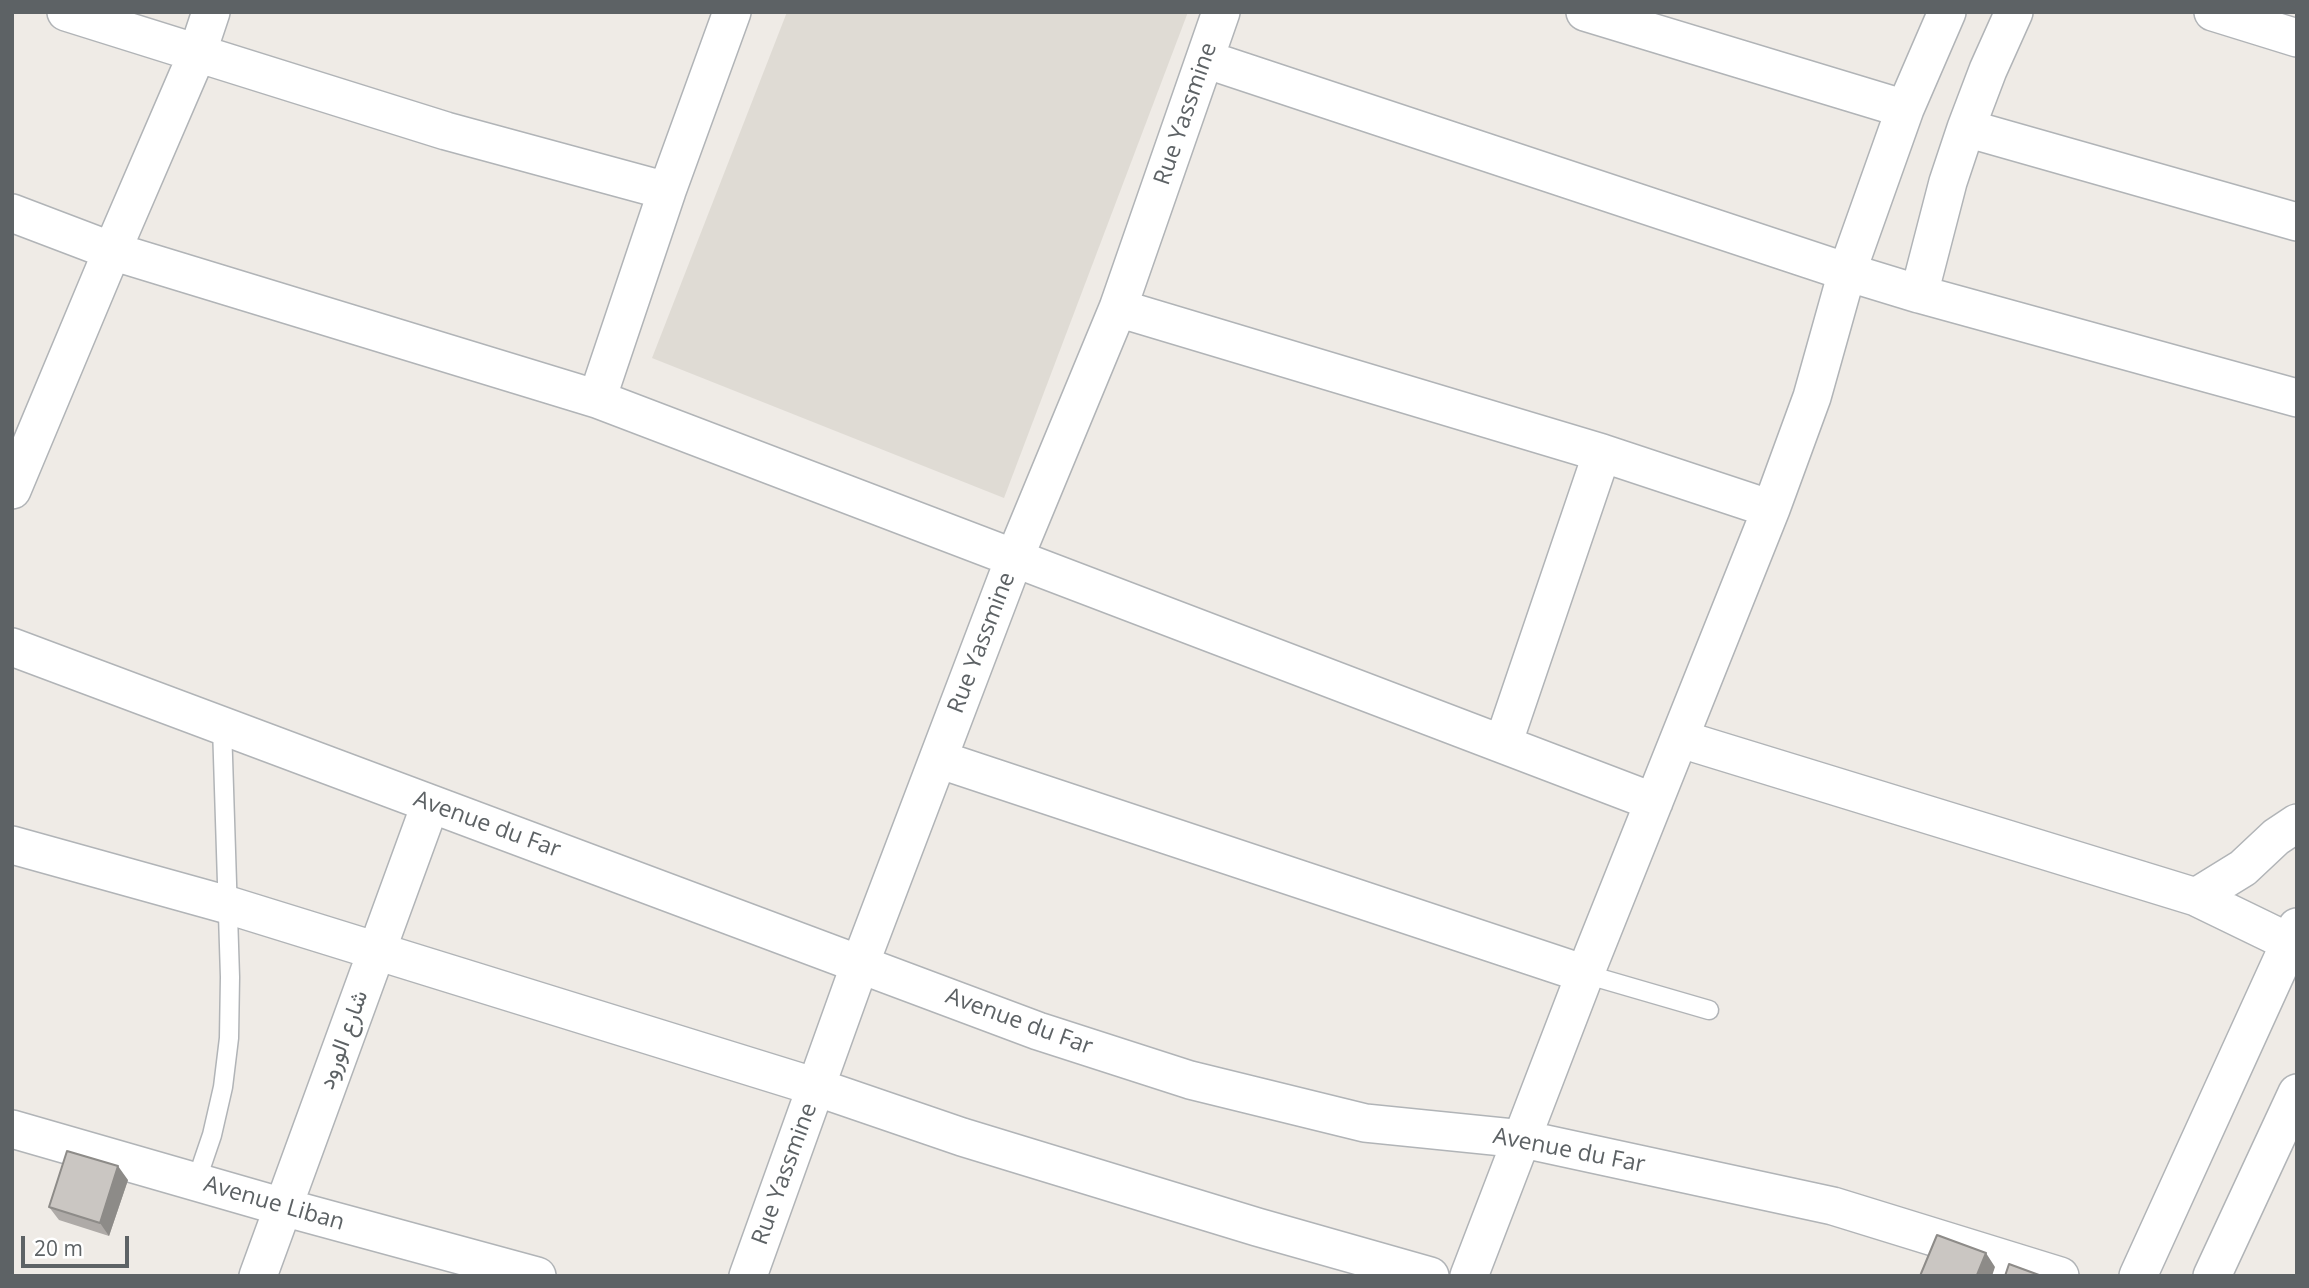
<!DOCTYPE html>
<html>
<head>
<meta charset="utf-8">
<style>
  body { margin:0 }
  #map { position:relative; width:2309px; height:1288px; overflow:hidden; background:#efebe6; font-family:"Open Sans",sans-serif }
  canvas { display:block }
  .frame { position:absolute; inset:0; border:14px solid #5d6265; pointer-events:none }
  .scale { position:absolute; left:21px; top:1236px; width:108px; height:32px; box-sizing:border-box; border:4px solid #5d6265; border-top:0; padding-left:9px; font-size:21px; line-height:24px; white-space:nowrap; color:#5d6265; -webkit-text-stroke:5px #fff; paint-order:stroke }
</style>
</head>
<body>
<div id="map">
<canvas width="2309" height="1288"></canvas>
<div class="frame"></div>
<div class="scale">20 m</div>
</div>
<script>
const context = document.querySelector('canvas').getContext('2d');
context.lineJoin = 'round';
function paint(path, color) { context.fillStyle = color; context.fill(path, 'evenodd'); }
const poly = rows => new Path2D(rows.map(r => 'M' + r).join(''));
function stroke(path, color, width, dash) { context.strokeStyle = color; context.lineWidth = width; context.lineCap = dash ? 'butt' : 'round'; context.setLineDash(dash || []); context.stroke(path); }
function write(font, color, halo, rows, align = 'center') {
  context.font = font + ' "Open Sans",Vazirmatn,sans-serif'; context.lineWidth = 7; context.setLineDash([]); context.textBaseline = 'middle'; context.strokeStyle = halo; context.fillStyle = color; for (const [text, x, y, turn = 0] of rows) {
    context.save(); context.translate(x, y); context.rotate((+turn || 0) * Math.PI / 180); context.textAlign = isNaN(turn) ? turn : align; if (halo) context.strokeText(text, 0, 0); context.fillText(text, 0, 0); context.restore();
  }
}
paint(poly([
  [787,12,1188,12,1004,498,652,358]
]), '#dfdbd4');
const service = poly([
  [1585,974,1709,1010],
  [196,1182,212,1135,223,1087,229,1038,230,977,222,726]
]);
const minor = poly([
  [66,12,446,131,667,191],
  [1585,12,1905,109],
  [2213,12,2297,38],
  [1205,59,1847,272,1919,294,2297,398],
  [1966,128,2297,222],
  [12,213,112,251,597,399,1654,802],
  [1919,294,1948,182,1966,128,1988,70,2014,12],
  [1118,308,1602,453,1771,509],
  [597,399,667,191,732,12],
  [12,490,112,251,197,54,211,12],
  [12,647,1038,1031,1190,1080,1365,1123,1523,1139,1833,1206,2060,1276],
  [1681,739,2196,897,2243,868,2276,837,2297,823],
  [1503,744,1602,453],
  [938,759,1585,974],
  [12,845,228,905,816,1087,962,1137,1257,1227,1430,1276],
  [2196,897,2297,946],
  [12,1129,283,1207,537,1276],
  [258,1276,430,805],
  [748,1276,860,964,1014,559,1118,308,1221,12],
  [1469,1276,1585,974,1771,509,1812,397,1847,272,1905,109,1947,12],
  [2138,1276,2297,927],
  [2212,1276,2297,1093]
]);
stroke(service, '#b1b4b7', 21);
stroke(minor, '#b1b4b7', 40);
stroke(service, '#fff', 18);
stroke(minor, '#fff', 37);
paint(poly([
  [128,1180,109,1236,59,1220,49,1207]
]), '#aeaaa7');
paint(poly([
  [118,1166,128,1180,109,1236,100,1223],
  [1986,1253,1995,1267,1992,1276,1977,1276]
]), '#8d8b88');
const building = poly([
  [67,1151,118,1166,100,1223,49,1207,67,1151],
  [1937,1235,1986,1253,1977,1275,1978,1276,1920,1276,1937,1235],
  [2009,1264,2039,1275,2005,1276,2009,1264]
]);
paint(building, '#cac6c2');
stroke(building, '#8d8b88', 2);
write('23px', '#5d6265', '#fff', [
  ["Rue Yassmine",1186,114,-71],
  ["Rue Yassmine",982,643,-69],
  ["Avenue du Far",487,825,20],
  ["Avenue du Far",1019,1022,20],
  ["شارع الورود",344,1040,-70],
  ["Avenue du Far",1569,1151,11],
  ["Rue Yassmine",785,1174,-70],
  ["Avenue Liban",274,1204,16]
]);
</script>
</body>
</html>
